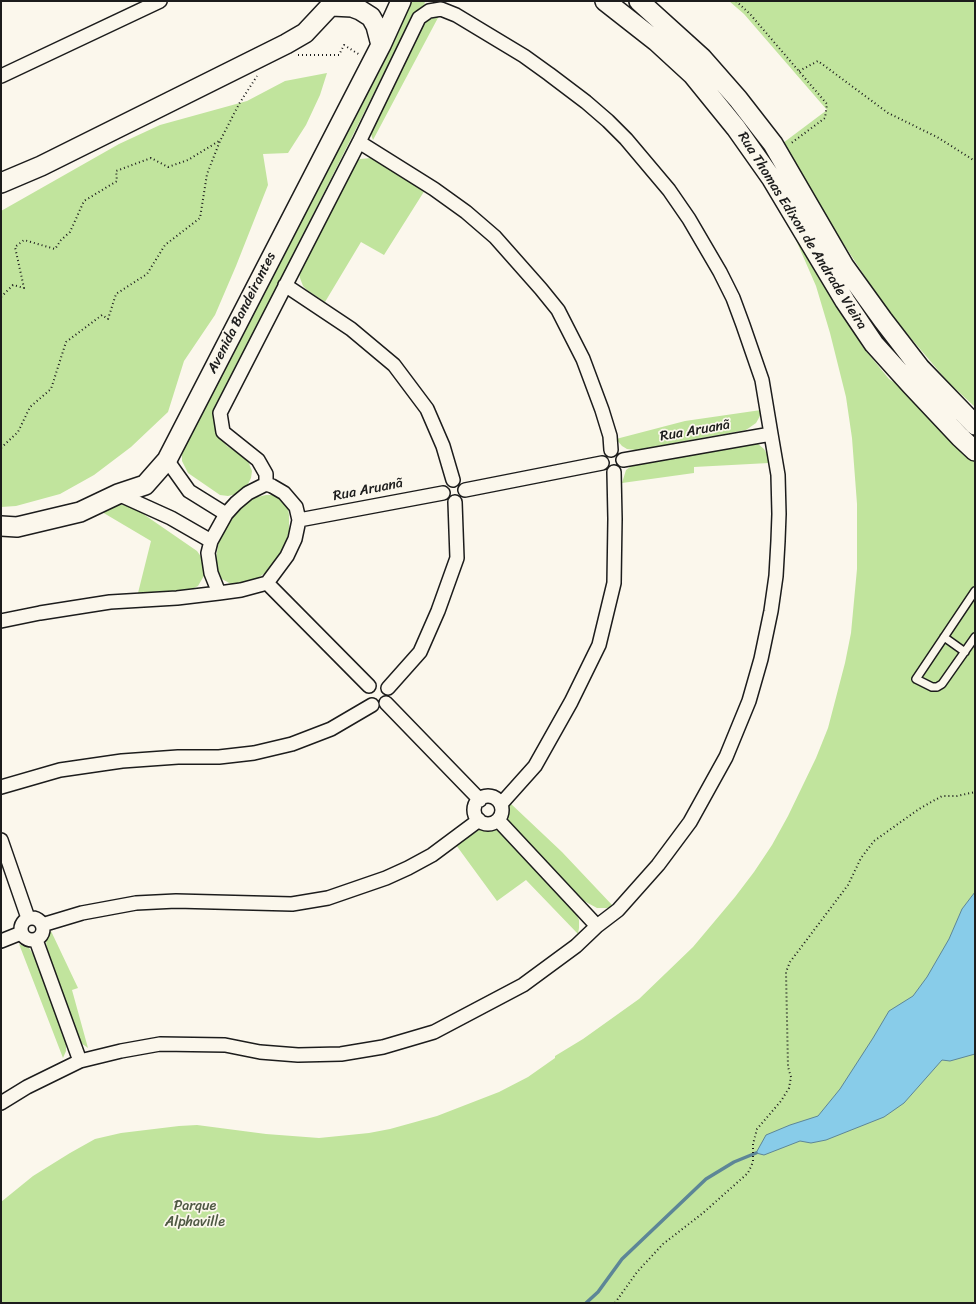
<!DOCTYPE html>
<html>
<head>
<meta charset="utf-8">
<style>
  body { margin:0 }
  #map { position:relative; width:976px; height:1304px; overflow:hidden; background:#fbf7ec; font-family:Sriracha,sans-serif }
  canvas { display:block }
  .frame { position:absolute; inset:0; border:2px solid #1c1c1c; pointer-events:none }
</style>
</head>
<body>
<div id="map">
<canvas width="976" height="1304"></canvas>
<div class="frame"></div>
</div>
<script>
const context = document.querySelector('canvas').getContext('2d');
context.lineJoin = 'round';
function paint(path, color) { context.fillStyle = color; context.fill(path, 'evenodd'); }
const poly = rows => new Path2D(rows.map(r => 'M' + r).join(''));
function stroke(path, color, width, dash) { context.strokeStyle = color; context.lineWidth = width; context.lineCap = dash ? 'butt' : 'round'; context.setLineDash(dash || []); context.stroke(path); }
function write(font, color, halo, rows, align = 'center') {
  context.font = font + ' Sriracha,sans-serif'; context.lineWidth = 3.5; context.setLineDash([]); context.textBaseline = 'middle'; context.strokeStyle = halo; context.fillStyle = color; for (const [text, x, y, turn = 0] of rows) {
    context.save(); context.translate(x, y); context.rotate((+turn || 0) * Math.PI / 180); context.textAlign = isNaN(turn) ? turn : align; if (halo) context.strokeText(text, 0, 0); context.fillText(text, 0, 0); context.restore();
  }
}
paint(poly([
  [409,1,425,1,424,7,413,17,409,23,233,374,215,414,215,428,220,438,227,446,244,457,248,461,252,471,251,478,247,486,237,494,228,496,220,495,188,473,182,461,182,449],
  [729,1,975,1,975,407,948,382,887,310,839,237,783,143,827,110,744,14],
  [440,14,373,140,370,131,422,27,431,16],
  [327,73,320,95,306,125,288,153,263,154,268,185,236,266,215,315,184,361,168,412,131,447,94,475,60,494,16,506,1,507,1,211,119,144,160,125,247,101,285,81],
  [371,158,379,161,425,190,384,255,361,242,325,302,307,290,303,286,300,278,299,272,356,161,360,159],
  [780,210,855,326,862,346,889,379,907,391,975,456,975,1303,1,1303,1,1202,33,1176,70,1153,95,1139,121,1133,179,1126,197,1125,266,1134,319,1138,369,1133,390,1129,437,1116,499,1092,528,1077,555,1058,555,1056,583,1039,639,999,693,947,735,897,754,872,772,845,788,816,816,758,828,728,845,663,851,633,857,569,857,504,852,438,846,397,830,333,816,286,796,240],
  [761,410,760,416,756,423,746,430,636,450,627,449,622,446,616,439,685,421],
  [753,442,757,443,764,449,767,454,769,463,694,467,694,473,622,483,626,470,634,464],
  [266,495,275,495,281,499,288,508,289,516,289,531,284,549,273,567,258,578,250,582,235,585,231,584,222,579,217,570,216,558,219,540,225,527,239,509,253,498],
  [116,505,124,505,136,509,197,551,204,561,205,574,198,586,190,590,138,593,151,541,102,512],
  [509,802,562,852,613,906,607,908,597,908,584,901,509,821,507,815,507,806],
  [482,828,493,828,500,832,565,898,563,900,575,912,579,920,579,928,578,934,526,880,497,901,456,845],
  [51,931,78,988,72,990,88,1048,81,1043,78,1039,47,952,46,940],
  [19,944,29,948,35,957,66,1042,66,1051,63,1058]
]), '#c1e49d');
const water = poly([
  [975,892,975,1054,950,1061,942,1060,904,1103,884,1117,826,1140,811,1143,800,1141,764,1155,756,1153,766,1135,790,1125,818,1116,840,1089,873,1038,889,1011,913,996,927,977,949,939,962,909,975,892]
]);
paint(water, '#88cce9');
stroke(water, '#5d8697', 1);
stroke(poly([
  [586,1303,598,1292,622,1259,706,1179,734,1162,756,1153]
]), '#5d8697', 3.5);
const lane = poly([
  [975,591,916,679,932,687,937,687,942,684,975,637],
  [944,637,965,652]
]);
const street = poly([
  [1,76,160,1],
  [359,142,434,189,466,212,495,237,541,289,558,310,583,359,602,410,610,436,611,450],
  [285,285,351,329,394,365,427,409,443,446,453,480],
  [167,460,189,491,226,514],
  [623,460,771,434],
  [266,484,272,486,284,493,296,507,299,520,295,539,287,556,267,583,241,590,219,593,211,573,208,553,211,541,226,514,236,503,248,493,266,484],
  [465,490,602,463],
  [118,494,171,518,211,541],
  [299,520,443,493],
  [267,583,369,686],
  [1,621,40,613,110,602,177,598,219,593],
  [388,688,420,652,438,611,457,558,455,502],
  [386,703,480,800],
  [1,787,60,770,122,761,178,757,219,757,254,753,292,744,331,729,372,705],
  '474 810a14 14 0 1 1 28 0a14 14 0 1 1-28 0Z',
  [501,804,535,766,571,702,599,645,614,583,615,519,614,472],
  [498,820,597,926],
  [1,840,28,918],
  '21 929a11 11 0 1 1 22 0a11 11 0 1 1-22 0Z',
  [42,925,82,913,136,903,176,901,292,904,328,898,386,878,408,868,432,855,479,820],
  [36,940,80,1061],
  [1,941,21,933],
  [1,1103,27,1087,80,1061,121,1051,160,1044,225,1045,260,1052,298,1055,341,1054,383,1047,434,1032,523,985,576,946,597,926,618,910,658,865,690,822,726,757,749,701,761,659,771,611,776,576,778,541,779,514,778,475,771,434,762,380,743,325,733,298,720,272,689,219,669,190,626,139,608,121,586,102,549,74,524,56,456,15,441,9,429,11,419,18,359,142,220,413,223,432,258,460,266,474,266,484]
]);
const secondary = poly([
  [605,1,656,41,693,75,736,128,772,179,845,301,874,344,911,385,960,437,975,451],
  [639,1,702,58,738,99,773,144,844,266,883,320,920,368,975,425],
  [332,6,352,7,360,10,371,17,376,26,381,45],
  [1,183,41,166,286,44,305,33,335,1],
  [1,526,17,527,80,512,118,494,145,485,167,460,381,45,401,1]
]);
stroke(lane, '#1c1c1c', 10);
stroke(street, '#1c1c1c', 16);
stroke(secondary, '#1c1c1c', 22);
stroke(poly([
  [736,1,750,14,827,104,825,118,790,144],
  [298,55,339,55,344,45,360,55],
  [799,71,818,61,888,113,937,137,975,161],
  [1,297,13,285,24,288,15,247,24,240,55,249,61,240,70,232,84,201,117,181,116,171,151,158,168,167,188,160,219,141],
  [1,448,18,432,30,407,51,389,66,342,102,315,108,319,116,294,147,274,165,245,200,218,207,174,220,141,239,104,257,76],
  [615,1303,637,1272,663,1244,703,1213,748,1173,753,1162,753,1144,757,1129,781,1101,789,1088,791,1077,788,1067,786,972,790,962,848,885,861,858,874,841,919,809,942,796,957,796,975,792]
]), '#1c1c1c', 2, [1, 3]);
stroke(lane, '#fbf7ec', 7);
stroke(street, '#fbf7ec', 13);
stroke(secondary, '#fbf7ec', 19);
write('14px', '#1c1c1c', '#fbf7ec', [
  ["Rua Thomas Edixon de Andrade Vieira",802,231,58],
  ["Avenida Bandeirantes",242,313,-63],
  ["Rua Aruanã",695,431,-10],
  ["Rua Aruanã",368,490,-11]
]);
write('14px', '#4e5843', '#fbf7ec', [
  ["Parque",195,1206],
  ["Alphaville",195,1222]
]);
</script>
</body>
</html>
